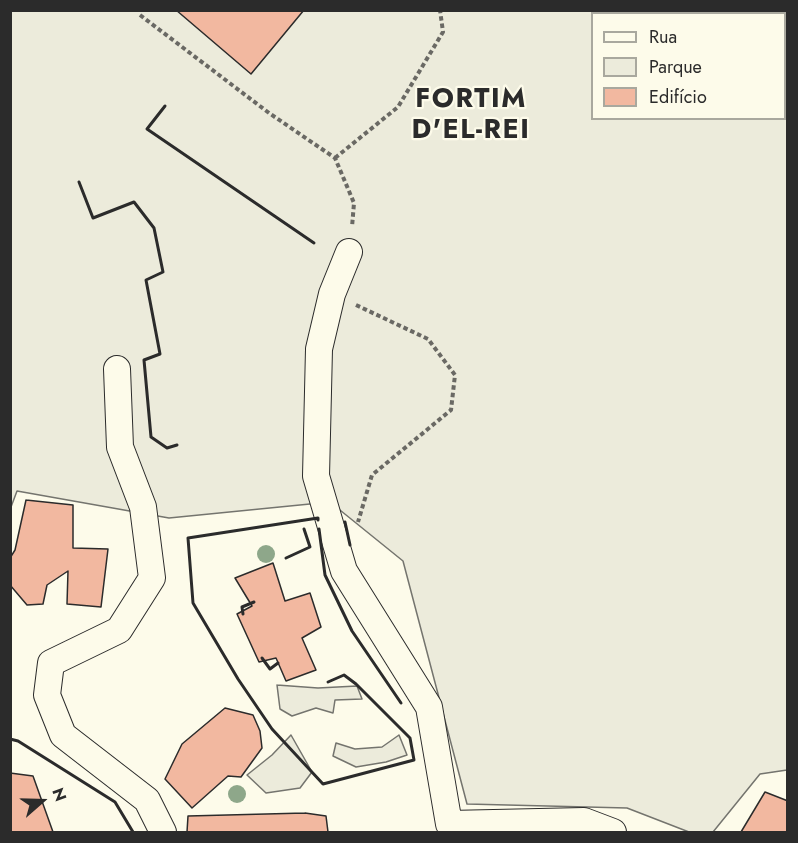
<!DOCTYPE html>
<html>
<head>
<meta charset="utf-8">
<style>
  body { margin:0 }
  #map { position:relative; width:798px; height:843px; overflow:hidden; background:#fdfbea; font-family:Jost,sans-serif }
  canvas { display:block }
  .frame { position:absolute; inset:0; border:12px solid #2b2b2b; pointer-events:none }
  .legend { position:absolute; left:591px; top:12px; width:195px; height:108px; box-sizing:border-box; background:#fdfbea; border:2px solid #a9a89e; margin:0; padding:8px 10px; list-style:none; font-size:18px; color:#2b2b2b }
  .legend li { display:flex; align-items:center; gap:12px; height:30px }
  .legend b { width:30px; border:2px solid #a9a89e }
  .north { position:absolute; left:12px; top:771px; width:60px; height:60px; -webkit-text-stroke:4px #fdfbea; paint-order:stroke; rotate:70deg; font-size:16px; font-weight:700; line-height:24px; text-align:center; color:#2b2b2b }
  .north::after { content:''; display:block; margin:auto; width:21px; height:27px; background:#2b2b2b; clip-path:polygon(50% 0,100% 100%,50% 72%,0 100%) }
</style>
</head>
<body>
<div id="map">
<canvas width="798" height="843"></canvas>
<div class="frame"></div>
<ul class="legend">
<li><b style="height:8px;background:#fdfbea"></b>Rua</li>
<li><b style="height:16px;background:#ecebdb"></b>Parque</li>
<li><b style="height:16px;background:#f2b8a0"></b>Edifício</li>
</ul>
<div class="north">N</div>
</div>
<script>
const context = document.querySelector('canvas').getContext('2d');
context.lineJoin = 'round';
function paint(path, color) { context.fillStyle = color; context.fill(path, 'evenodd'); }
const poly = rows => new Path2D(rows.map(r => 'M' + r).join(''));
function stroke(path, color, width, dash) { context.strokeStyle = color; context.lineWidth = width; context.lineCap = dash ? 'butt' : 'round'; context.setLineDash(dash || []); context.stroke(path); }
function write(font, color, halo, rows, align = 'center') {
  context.font = font + ' Jost,sans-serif'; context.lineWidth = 4.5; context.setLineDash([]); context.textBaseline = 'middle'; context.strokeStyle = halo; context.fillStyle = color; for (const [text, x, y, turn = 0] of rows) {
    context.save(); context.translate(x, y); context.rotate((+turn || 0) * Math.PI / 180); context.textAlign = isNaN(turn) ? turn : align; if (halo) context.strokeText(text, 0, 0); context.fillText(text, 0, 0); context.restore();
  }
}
const green = poly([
  [11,11,787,11,787,770,760,774,713,832,689,832,627,808,467,804,403,561,330,502,169,518,17,491,11,507,11,11],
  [592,14,784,14,784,118,592,118,592,14],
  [277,685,318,688,357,686,362,699,335,700,333,713,316,708,292,716,280,709,277,685],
  [291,735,312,772,300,788,266,793,247,775,272,755,291,735],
  [399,735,407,755,386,762,356,767,333,756,336,743,355,749,382,747,399,735]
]);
paint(green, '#ecebdb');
stroke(green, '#74746e', 1.5);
const building = poly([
  [176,10,304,10,251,74,176,10],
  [26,500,73,505,73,548,108,549,101,607,67,604,68,571,47,585,43,604,27,605,10,585,10,558,15,550,26,500],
  [273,563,285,601,310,593,321,627,302,638,316,670,286,681,276,658,259,662,237,614,252,606,235,578,273,563],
  [225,708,253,715,260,731,262,748,241,777,228,776,192,808,165,779,182,744,225,708],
  [10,773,33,776,53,832,10,832,10,773],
  [765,792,788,801,788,832,741,832,765,792],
  [305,813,326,816,328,832,187,832,188,816,305,813]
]);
paint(building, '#f2b8a0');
stroke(building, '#2b2b2b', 1.5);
const minor = poly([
  [349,252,332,294,319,349,316,476,344,571,429,707,449,824,584,821,613,832],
  [117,369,120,447,143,507,152,578,119,630,51,663,47,695,63,735,147,800,163,832]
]);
stroke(minor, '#2b2b2b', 28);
stroke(poly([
  [140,15,269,113,335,158,354,203,352,227],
  [335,158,398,107,443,32,440,10],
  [356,305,428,339,455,375,451,410,372,475,358,522]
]), '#6a6964', 4, [4.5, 3]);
stroke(minor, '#fdfbea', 26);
stroke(poly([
  [165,106,147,129,314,243],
  [79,182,93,218,134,202,154,228,163,272,146,280,160,354,144,360,151,437,167,448,177,445],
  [318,520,318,518,188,538,193,603,238,679,272,729,323,784,414,760,410,738,356,684,344,675,328,682],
  [345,522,350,545],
  [319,529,325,575,352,631,401,703],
  [286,558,310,547,304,529],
  [243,614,242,607,254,602],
  [262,658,270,669,278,663],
  [10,739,18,741,115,802,133,832]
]), '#2b2b2b', 3);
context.fillStyle = '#8ea78a';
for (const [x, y] of [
  [266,554],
  [237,794]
]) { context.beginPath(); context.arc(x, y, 9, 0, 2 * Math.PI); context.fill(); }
context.letterSpacing = '1.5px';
write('bold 27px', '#2b2b2b', '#fdfbea', [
  ["FORTIM",471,100],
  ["D'EL-REI",471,131]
]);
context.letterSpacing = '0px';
</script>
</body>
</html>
